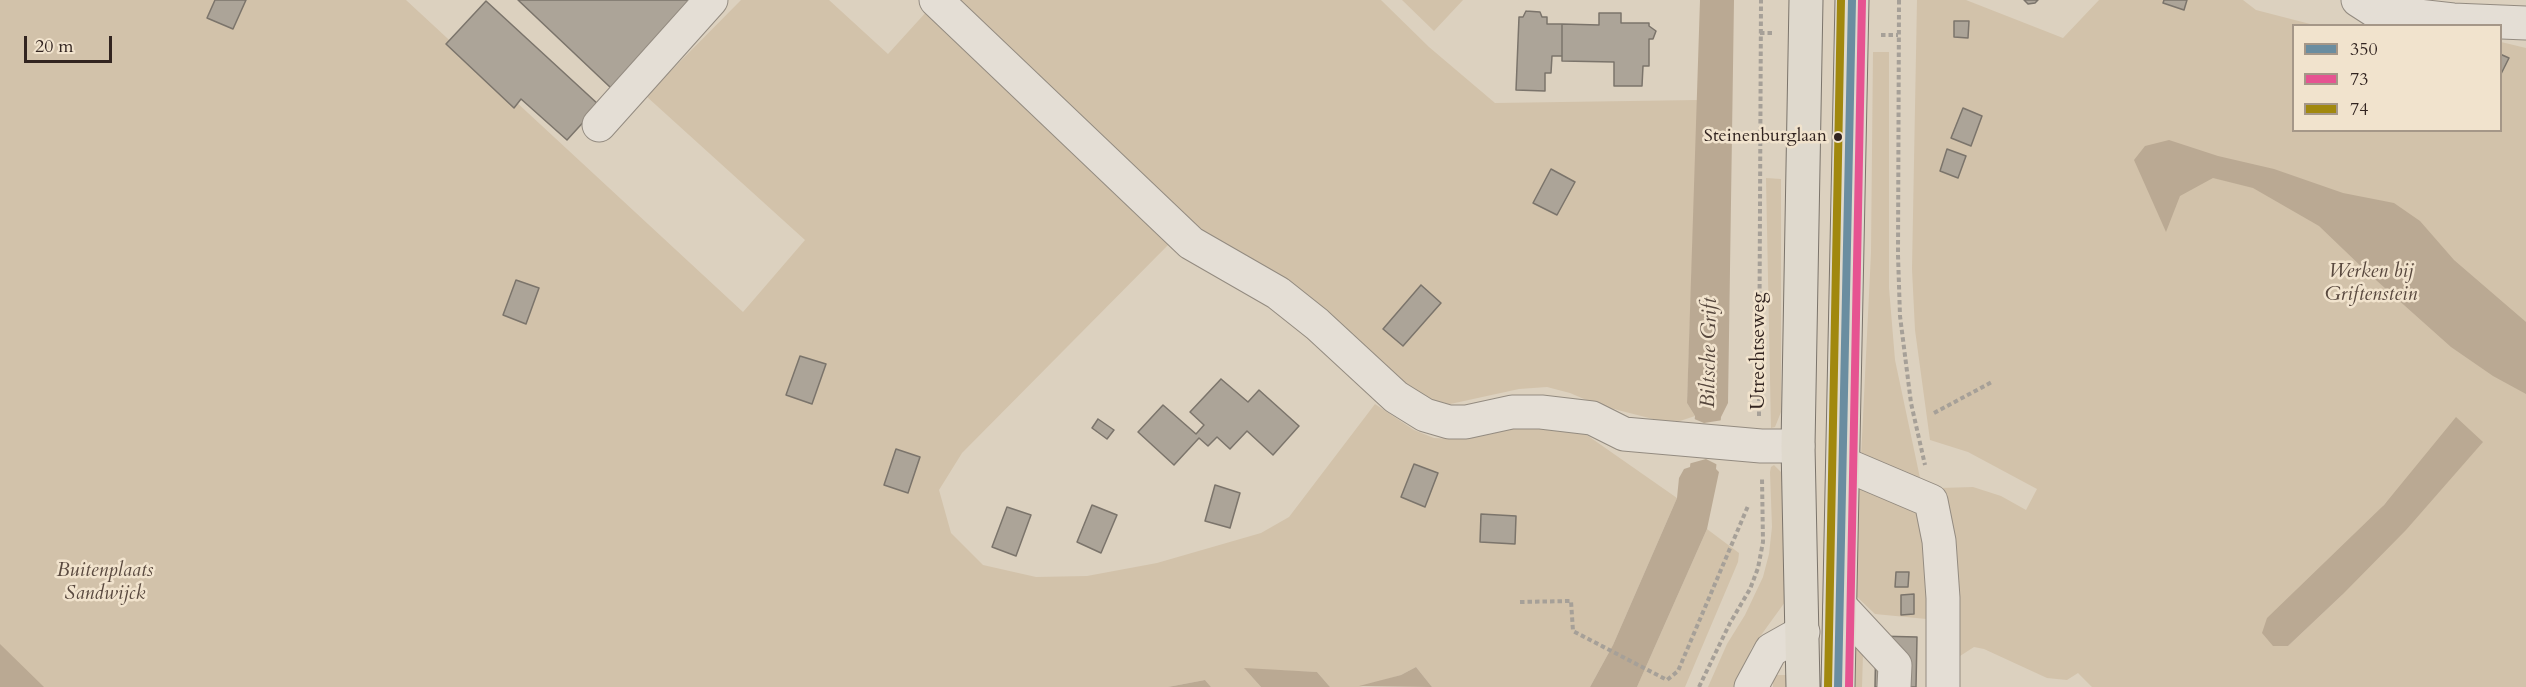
<!DOCTYPE html>
<html>
<head>
<meta charset="utf-8">
<style>
  body { margin:0 }
  #map { position:relative; width:2526px; height:687px; overflow:hidden; background:#dcd1bf; font-family:Cardo,serif }
  canvas { display:block }
  .legend { position:absolute; left:2292px; top:24px; width:210px; height:108px; box-sizing:border-box; background:#f1e3cd; border:2px solid #a59788; margin:0; padding:8px 10px; list-style:none; font-size:18px; color:#322420 }
  .legend li { display:flex; align-items:center; gap:12px; height:30px }
  .legend b { width:30px; border:2px solid #a59788 }
  .scale { position:absolute; left:24px; top:36px; width:88px; height:27px; box-sizing:border-box; border:3px solid #322420; border-top:0; padding-left:8px; font-size:18px; line-height:21px; white-space:nowrap; color:#322420; -webkit-text-stroke:4px #f1e3cd; paint-order:stroke }
</style>
</head>
<body>
<div id="map">
<canvas width="2526" height="687"></canvas>
<ul class="legend">
<li><b style="height:8px;background:#6a8da0"></b>350</li>
<li><b style="height:8px;background:#e65391"></b>73</li>
<li><b style="height:8px;background:#a1880e"></b>74</li>
</ul>
<div class="scale">20 m</div>
</div>
<script>
const context = document.querySelector('canvas').getContext('2d');
context.lineJoin = 'round';
function paint(path, color) { context.fillStyle = color; context.fill(path, 'evenodd'); }
const poly = rows => new Path2D(rows.map(r => 'M' + r).join(''));
function stroke(path, color, width, dash) { context.strokeStyle = color; context.lineWidth = width; context.lineCap = dash ? 'butt' : 'round'; context.setLineDash(dash || []); context.stroke(path); }
function write(font, color, halo, rows, align = 'center') {
  context.font = font + ' Cardo,serif'; context.lineWidth = 5; context.setLineDash([]); context.textBaseline = 'middle'; context.strokeStyle = halo; context.fillStyle = color; for (const [text, x, y, turn = 0] of rows) {
    context.save(); context.translate(x, y); context.rotate((+turn || 0) * Math.PI / 180); context.textAlign = isNaN(turn) ? turn : align; if (halo) context.strokeText(text, 0, 0); context.fillText(text, 0, 0); context.restore();
  }
}
paint(poly([
  [0,0,406,0,743,312,805,240,646,96,741,0,829,0,888,54,928,10,1172,241,962,453,939,490,951,533,983,565,1036,577,1087,576,1157,563,1261,533,1289,517,1375,404,1414,430,1434,438,1456,439,1507,421,1581,431,1677,498,1613,645,1590,687,1432,687,1416,667,1401,675,1360,687,1330,687,1317,672,1245,669,1261,687,1211,687,1205,680,1168,687,0,687],
  [951,0,1381,0,1429,47,1495,103,1698,100,1687,403,1695,416,1677,422,1657,420,1598,405,1570,393,1547,387,1519,389,1441,406,1426,405,1187,221],
  [1402,0,1463,0,1434,31],
  [1917,0,1966,0,2063,38,2099,0,2243,0,2256,10,2314,25,2294,26,2294,130,2500,130,2501,42,2526,48,2526,687,2092,687,2078,673,2067,680,2047,678,1984,649,1974,647,1960,656,1940,488,1973,487,2001,496,2026,510,2037,489,1968,452,1930,440,1915,330,1912,269],
  [2387,501,2342,595,2288,646,2273,646],
  [1873,52,1889,52,1889,288,1895,360,1920,478,1861,458,1871,253],
  [1766,178,1781,179,1781,412,1775,427,1771,428],
  [1774,465,1781,472,1784,484,1785,602,1751,649,1738,687,1708,687,1727,644,1745,615,1763,577,1769,554,1772,527,1770,472,1771,467],
  [1864,483,1915,503,1929,527,1937,620,1875,614,1855,595,1857,494],
  [1707,529,1739,553,1738,562,1685,687,1637,687],
  [1855,650,1860,650,1863,654,1862,687,1854,687],
  [1773,675,1787,675,1787,687,1773,687]
]), '#d2c2aa');
paint(poly([
  [1700,0,1734,0,1728,403,1721,417,1716,469,1719,472,1707,529,1637,687,1590,687,1613,645,1677,498,1679,478,1684,469,1690,467,1695,416,1687,403],
  [2169,140,2218,156,2274,169,2343,193,2394,203,2420,221,2454,260,2526,322,2526,394,2493,376,2451,347,2367,272,2319,226,2253,188,2213,178,2180,196,2166,232,2134,160,2145,146],
  [2456,417,2483,442,2406,530,2342,595,2288,646,2273,646,2262,633,2267,618,2384,505],
  [0,644,44,687,0,687],
  [1416,667,1432,687,1359,686,1401,675],
  [1244,668,1317,672,1330,687,1261,687],
  [1205,680,1211,687,1168,687]
]), '#baa993');
paint(poly([
  [1692,418,1704,423,1723,420,1720,466,1706,459,1688,464]
]), '#dcd1bf');
const building = poly([
  [215,0,246,0,233,29,207,18,215,0],
  [518,0,695,0,611,88,518,0],
  [2024,0,2038,0,2035,3,2028,4,2024,0],
  [2164,0,2187,0,2184,10,2163,3,2164,0],
  [486,1,599,105,567,140,521,99,514,108,446,44,486,1],
  [1526,11,1540,12,1542,17,1547,17,1547,24,1562,24,1562,56,1552,56,1551,73,1545,73,1545,91,1516,90,1519,17,1523,17,1526,11],
  [1599,13,1621,13,1621,23,1649,23,1649,26,1656,31,1653,39,1649,39,1649,66,1643,66,1642,86,1614,86,1614,62,1562,61,1562,24,1599,25,1599,13],
  [1954,21,1969,21,1968,38,1954,37,1954,21],
  [2500,54,2509,58,2500,76,2500,54],
  [1963,108,1982,116,1971,146,1951,138,1963,108],
  [1947,149,1966,156,1958,178,1940,171,1947,149],
  [1551,169,1575,182,1557,215,1533,203,1551,169],
  [516,280,539,288,526,324,503,315,516,280],
  [1421,285,1441,303,1403,346,1383,329,1421,285],
  [800,356,826,364,812,404,786,395,800,356],
  [1221,379,1248,402,1259,390,1299,426,1273,455,1247,431,1230,449,1217,437,1208,446,1199,438,1174,465,1138,432,1163,405,1196,434,1204,425,1190,412,1221,379],
  [1098,419,1114,430,1107,439,1092,428,1098,419],
  [896,449,920,457,908,493,884,485,896,449],
  [1414,464,1438,473,1425,507,1401,497,1414,464],
  [1215,485,1240,493,1230,528,1205,521,1215,485],
  [1092,505,1117,515,1101,553,1077,542,1092,505],
  [1007,507,1031,515,1016,556,992,547,1007,507],
  [1481,514,1516,516,1515,544,1480,542,1481,514],
  [1896,572,1909,572,1908,587,1895,587,1896,572],
  [1914,594,1914,614,1901,615,1901,595,1914,594],
  [1876,636,1917,637,1916,687,1875,687,1876,636]
]);
paint(building, '#aca498');
stroke(building, '#7b746b', 1.5);
const minor = poly([
  [936,0,1191,243,1278,293,1317,324,1396,397,1425,415,1449,422,1466,422,1512,412,1541,412,1592,418,1624,434,1761,446,1798,446],
  [2358,0,2375,11,2453,20,2526,23],
  [599,125,711,0],
  [1844,464,1931,501,1939,541,1943,598,1943,687],
  [1840,606,1895,665,1894,687],
  [1751,687,1771,650,1803,632]
]);
const major = poly([
  [1803,687,1798,446,1806,0],
  [1838,687,1852,0]
]);
stroke(minor, '#938b80', 35);
stroke(major, '#7b746b', 35);
stroke(poly([
  [1899,0,1898,255,1900,316,1911,403,1925,465],
  [1760,33,1775,33],
  [1881,35,1898,35],
  [1934,413,1992,382],
  [1759,416,1761,0],
  [1520,602,1571,601,1573,631,1667,680,1678,671,1748,506],
  [1699,687,1730,623,1750,589,1758,568,1763,542,1762,478]
]), '#a6a098', 4, [4.5, 3]);
stroke(minor, '#e4ded5', 33);
stroke(major, '#dfd9cd', 33);
stroke(poly([
  [1838,687,1852,0]
]), '#6a8da0', 8);
stroke(poly([
  [1849,687,1862,0]
]), '#e65391', 8);
stroke(poly([
  [1828,687,1841,0]
]), '#a1880e', 8);
for (const [x, y, r, color] of [
  [1838,137,5,"#322420"]
]) { const dot = new Path2D(); dot.arc(x, y, r, 0, 2 * Math.PI); context.fillStyle = color; context.fill(dot); stroke(dot, '#f1e3cd', 2); }
write('18px', '#322420', '#f1e3cd', [
  ["Steinenburglaan",1827,137]
], 'right');
write('italic 20px', '#58483e', '#f1e3cd', [
  ["Werken bij",2371,272],
  ["Griftenstein",2371,295],
  ["Buitenplaats",105,571],
  ["Sandwijck",105,594]
]);
write('20px', '#322420', '#f1e3cd', [
  ["Utrechtseweg",1759,351,-90]
]);
write('italic 21px', '#56473d', '#f1e3cd', [
  ["Biltsche Grift",1710,353,-89]
]);
</script>
</body>
</html>
